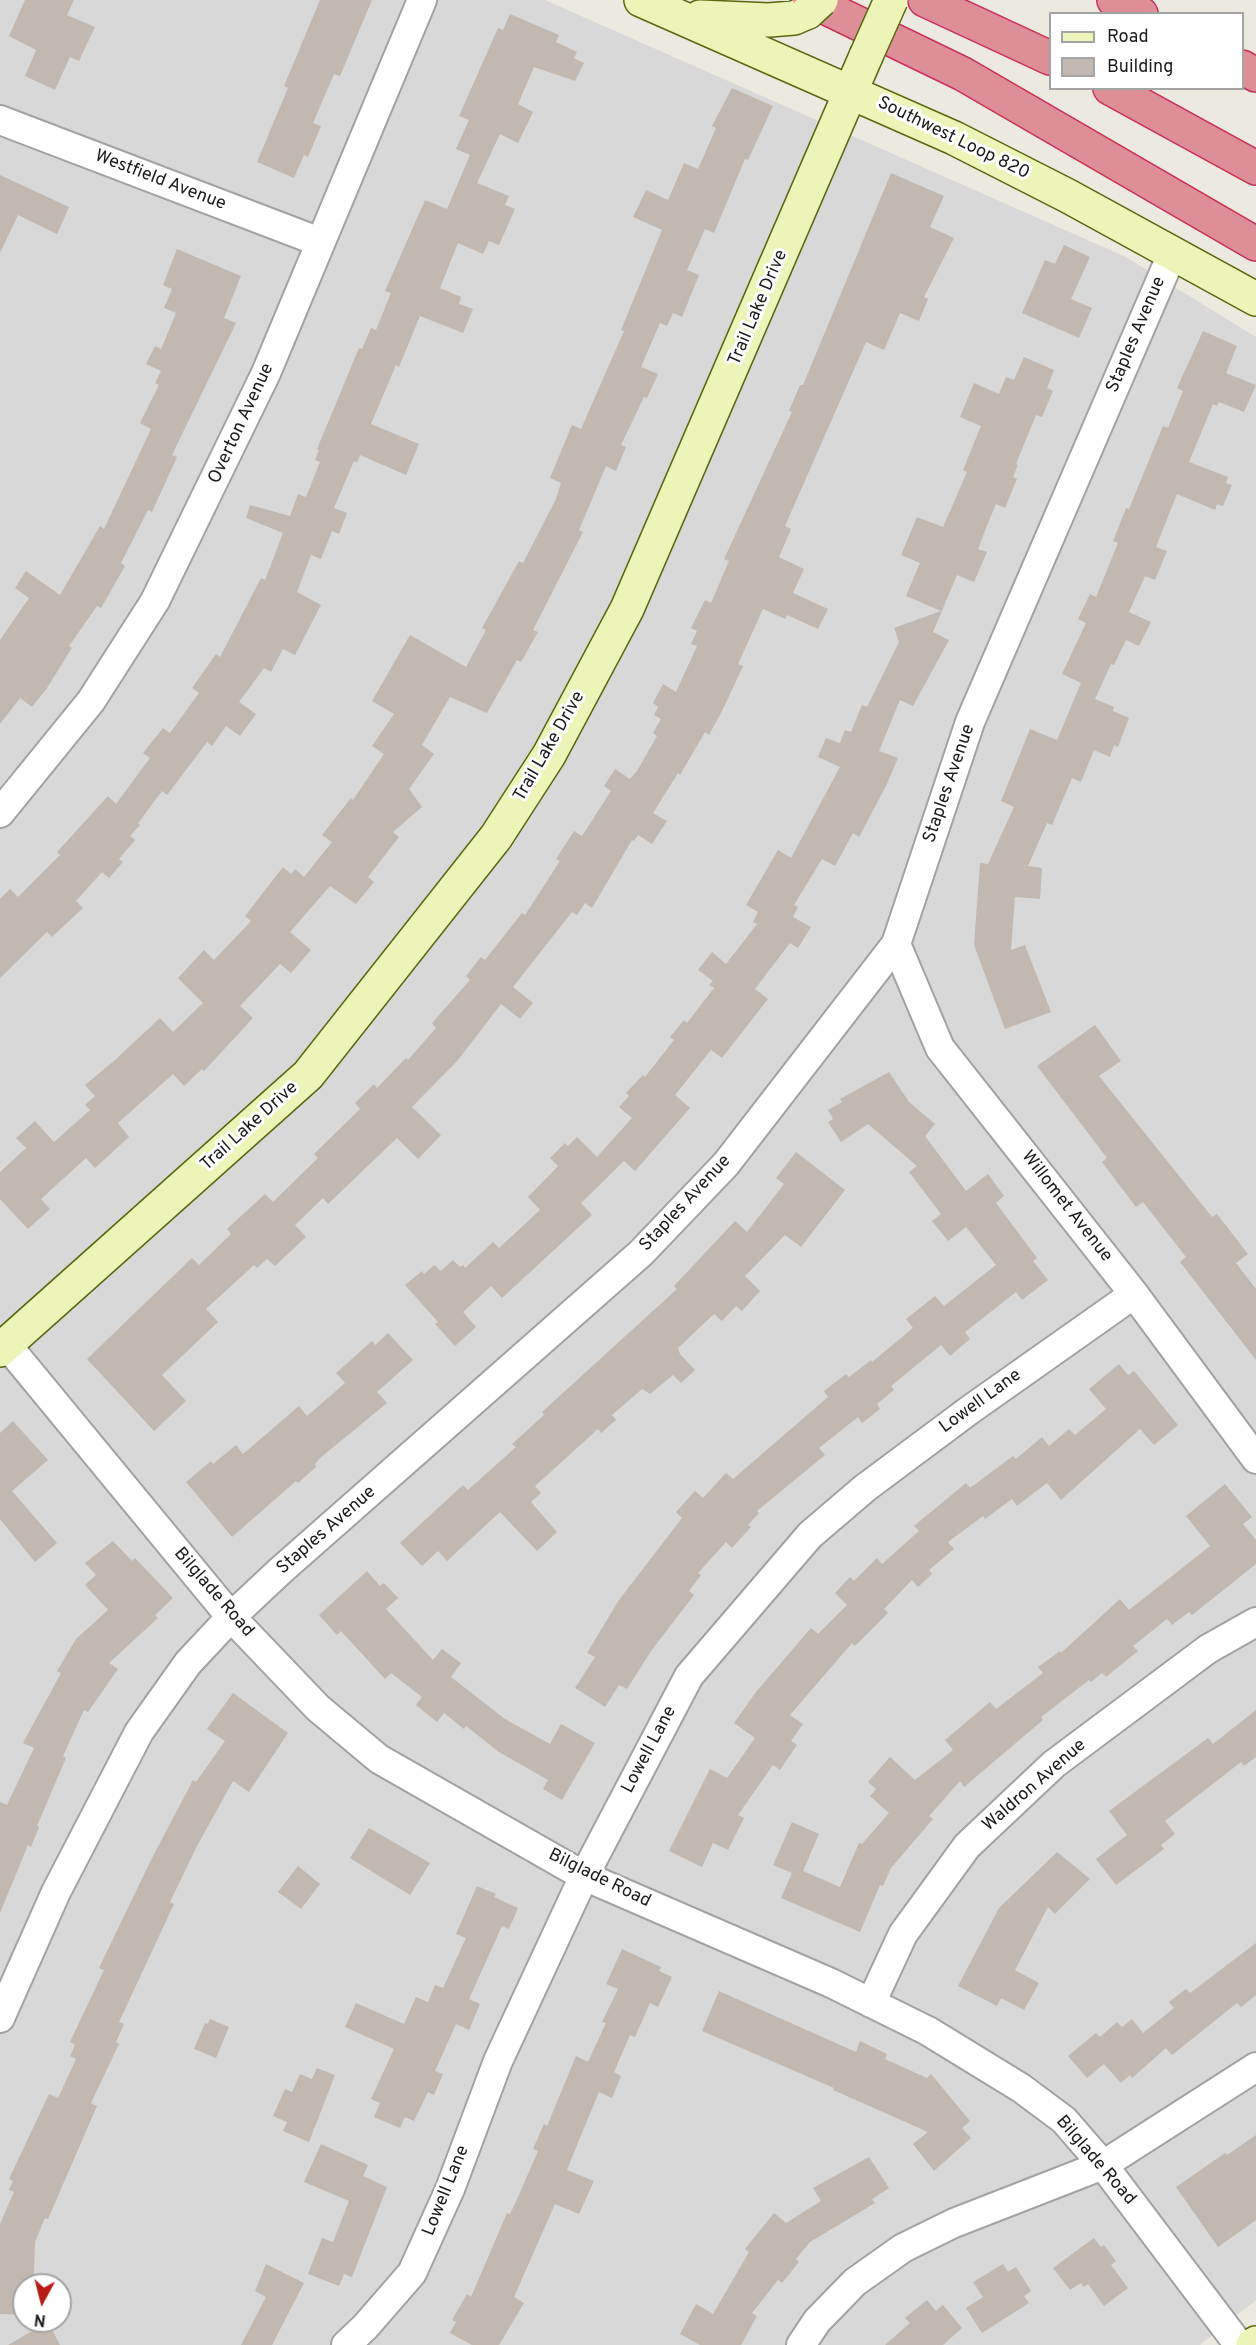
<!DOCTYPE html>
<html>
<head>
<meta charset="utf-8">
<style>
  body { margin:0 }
  #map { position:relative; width:1256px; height:2345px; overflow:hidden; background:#ece9e1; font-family:Overpass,sans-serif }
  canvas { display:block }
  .legend { position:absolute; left:1049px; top:12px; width:195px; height:78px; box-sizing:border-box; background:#fff; border:2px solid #a4a4a4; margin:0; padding:8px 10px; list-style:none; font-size:18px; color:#1b1b1b }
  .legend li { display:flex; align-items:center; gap:12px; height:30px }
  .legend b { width:30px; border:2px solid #a4a4a4 }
  .north { position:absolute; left:12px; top:2273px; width:60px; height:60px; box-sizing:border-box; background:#fff; border:2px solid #a4a4a4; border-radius:50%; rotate:187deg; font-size:16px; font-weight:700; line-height:24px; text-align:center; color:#1b1b1b }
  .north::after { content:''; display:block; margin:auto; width:21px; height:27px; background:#b81b0f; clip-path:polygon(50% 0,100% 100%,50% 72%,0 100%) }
</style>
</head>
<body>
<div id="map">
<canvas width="1256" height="2345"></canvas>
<ul class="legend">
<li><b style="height:8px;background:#ecf4b8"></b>Road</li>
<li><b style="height:16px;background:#c0b8b1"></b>Building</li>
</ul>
<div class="north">N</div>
</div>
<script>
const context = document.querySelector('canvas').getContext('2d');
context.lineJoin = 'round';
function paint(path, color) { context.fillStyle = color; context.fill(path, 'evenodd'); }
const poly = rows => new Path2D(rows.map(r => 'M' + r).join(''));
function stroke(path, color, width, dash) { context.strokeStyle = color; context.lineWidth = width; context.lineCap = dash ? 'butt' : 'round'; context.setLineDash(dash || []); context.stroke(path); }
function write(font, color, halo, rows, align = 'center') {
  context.font = font + ' Overpass,sans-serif'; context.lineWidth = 6; context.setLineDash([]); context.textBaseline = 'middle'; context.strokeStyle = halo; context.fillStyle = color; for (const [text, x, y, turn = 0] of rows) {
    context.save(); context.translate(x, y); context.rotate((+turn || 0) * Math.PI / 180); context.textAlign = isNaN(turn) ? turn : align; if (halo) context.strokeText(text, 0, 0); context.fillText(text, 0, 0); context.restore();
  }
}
paint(poly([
  [0,0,545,0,1126,257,1256,337,1256,2300,1200,2345,0,2345],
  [24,2285,60,2285,60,2321,24,2321]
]), '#d9d8d8');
paint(poly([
  [25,0,74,0,67,15,95,27,79,61,70,57,55,90,25,76,36,50,9,36],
  [320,0,372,0,340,76,334,74,313,123,321,126,308,157,304,155,294,178,257,162,288,88,284,86],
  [510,14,559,35,556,42,577,52,574,58,584,63,575,81,534,67,518,104,533,112,518,143,500,134,477,183,509,196,505,205,515,209,499,245,489,241,483,254,458,243,440,288,461,297,459,304,473,309,463,333,420,316,399,367,396,365,371,424,419,444,406,475,360,455,357,463,354,461,334,508,347,513,339,534,332,531,321,559,311,555,297,592,321,605,295,655,283,649,271,672,264,668,239,702,256,714,240,736,226,726,212,746,207,742,167,795,162,791,138,823,140,825,130,836,135,840,119,859,123,862,109,878,102,872,76,901,83,908,52,937,47,932,0,978,0,899,10,889,18,897,60,855,57,852,108,796,116,804,150,758,143,753,163,728,170,733,199,693,192,688,216,654,220,657,261,578,265,580,283,533,246,518,250,505,290,516,298,494,306,497,320,462,315,460,319,450,317,449,359,348,362,349,371,328,376,330,391,293,385,291,425,200,447,209,470,155,456,149,469,120,459,116,498,28,503,30],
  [732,88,773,106,748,160,745,159,714,233,705,229,687,270,699,275,682,317,673,313,667,326,660,323,641,367,658,374,647,398,644,397,621,445,626,447,616,471,606,466,579,530,583,532,533,630,538,632,521,662,517,660,487,713,450,697,422,745,434,754,409,789,422,807,393,832,399,837,368,877,374,882,356,904,330,886,290,932,311,950,291,973,280,964,240,1006,253,1018,204,1071,202,1069,184,1086,173,1074,118,1123,129,1137,95,1168,86,1158,41,1199,50,1209,28,1229,0,1199,0,1172,26,1148,16,1138,35,1121,54,1142,90,1110,85,1105,95,1096,85,1085,115,1060,160,1018,173,1032,203,1003,178,978,204,950,214,960,251,921,245,916,283,867,291,874,295,869,304,877,332,842,322,835,351,798,353,800,384,754,372,746,394,714,372,701,410,635,466,667,486,630,482,628,519,561,523,563,556,499,561,483,550,478,572,425,581,429,624,331,621,330,662,230,633,217,646,190,668,200,684,163,698,169,716,128,712,126],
  [891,173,944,196,930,227,954,238,924,297,928,299,919,321,900,313,884,350,866,342,785,526,791,529,779,557,804,569,793,593,828,609,818,629,787,615,785,619,763,609,738,664,743,666,722,711,709,735,705,732,680,775,678,773,653,813,667,821,652,844,638,835,634,841,632,840,592,908,585,903,577,915,572,912,513,987,533,1003,520,1019,501,1004,458,1060,412,1107,441,1135,418,1159,397,1138,328,1204,323,1198,295,1225,306,1237,275,1266,267,1259,257,1268,254,1265,206,1309,218,1322,162,1375,186,1401,154,1431,87,1359,192,1258,199,1265,231,1234,227,1229,265,1194,273,1202,318,1158,314,1154,360,1109,355,1103,374,1084,377,1088,406,1058,408,1060,436,1028,432,1023,470,980,466,976,481,957,485,960,522,913,525,915,560,861,556,859,574,831,582,836,611,791,604,786,615,769,630,779,637,771,657,736,653,733,661,719,654,715,658,707,653,703,663,684,676,692,697,646,691,644,697,631,691,628,705,600,711,603,729,561,724,559,792,412,789,411,800,385,803,385],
  [0,175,69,207,57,234,18,215,0,253],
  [1064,245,1090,257,1071,299,1092,308,1079,338,1022,313,1045,260,1055,264],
  [177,249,241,276,224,318,236,323,172,455,177,457,152,512,148,510,121,563,125,566,101,608,97,606,69,646,72,648,47,688,32,707,20,698,0,724,0,640,29,598,15,588,26,571,60,595,100,526,104,529,151,429,140,423,159,385,155,383,161,371,146,364,155,346,161,349,176,313,164,308,172,289,163,285],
  [1203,331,1237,346,1226,373,1256,385,1244,412,1219,402,1217,406,1213,404,1189,462,1228,477,1226,483,1232,485,1223,506,1217,504,1215,510,1177,494,1156,547,1167,551,1155,580,1145,576,1129,612,1151,622,1139,646,1126,640,1114,665,1111,664,1095,699,1114,707,1113,711,1129,718,1118,747,1114,745,1110,757,1094,750,1081,782,1072,778,1052,825,1047,823,1028,866,1042,868,1040,899,1015,897,1011,950,1025,945,1051,1012,1005,1029,974,945,980,863,988,864,1014,807,1001,801,1030,729,1057,740,1081,683,1062,674,1086,623,1078,619,1090,594,1096,597,1118,543,1113,541,1126,508,1129,509,1163,426,1168,428,1183,391,1177,388],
  [1024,357,1054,370,1047,388,1053,391,1042,417,1036,415,1016,464,1018,465,1013,477,1017,479,1005,508,996,504,986,528,978,549,987,552,974,582,957,575,933,632,949,640,913,706,900,700,879,751,898,758,886,786,859,837,853,833,835,866,822,859,794,905,798,907,793,917,811,927,798,948,790,943,755,989,768,999,722,1058,711,1050,675,1095,690,1108,635,1171,624,1161,581,1203,592,1215,502,1298,491,1286,463,1312,476,1327,455,1346,435,1324,438,1322,405,1285,422,1271,424,1274,434,1265,441,1271,453,1260,460,1267,463,1265,465,1268,493,1242,499,1248,540,1210,528,1197,558,1166,550,1158,565,1143,568,1146,577,1137,597,1157,632,1118,619,1107,629,1096,626,1093,643,1075,645,1077,674,1040,670,1037,684,1020,687,1023,714,988,709,985,713,981,698,970,712,952,726,964,757,924,753,922,758,912,746,905,778,850,791,858,840,767,818,757,826,738,840,743,845,730,851,732,862,705,867,707,899,642,894,628,941,611,906,596,920,563,901,555,917,517,943,527,967,472,963,470,981,426,960,417,974,383,999,394,1006,377,1014,380],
  [1095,1025,1121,1061,1099,1076,1212,1217,1217,1214,1248,1254,1236,1263,1256,1289,1256,1360,1180,1262,1186,1257,1143,1202,1136,1207,1102,1162,1107,1158,1037,1066],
  [889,1072,909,1102,935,1124,925,1136,966,1191,988,1174,1004,1196,996,1203,1037,1258,1033,1261,1048,1280,1022,1300,1016,1292,965,1332,970,1339,950,1356,941,1345,891,1386,894,1390,877,1404,880,1409,862,1423,858,1417,819,1448,825,1455,757,1511,759,1513,748,1525,751,1527,732,1548,726,1542,698,1573,701,1575,689,1591,694,1595,651,1651,627,1689,619,1685,605,1707,575,1688,595,1657,587,1653,619,1600,682,1518,676,1512,695,1491,703,1498,726,1473,733,1479,828,1397,824,1391,846,1374,849,1377,871,1360,872,1362,913,1328,906,1319,935,1296,944,1306,996,1265,966,1227,948,1241,932,1221,941,1214,909,1172,917,1166,868,1124,841,1142,828,1122,833,1119,828,1110,842,1102,840,1099],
  [796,1152,845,1190,801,1247,785,1235,745,1276,760,1291,742,1311,736,1306,722,1321,714,1314,678,1348,680,1354,695,1370,681,1383,673,1375,650,1394,642,1389,612,1415,616,1420,601,1433,598,1429,535,1486,541,1493,531,1502,557,1532,537,1551,500,1512,447,1561,438,1551,422,1566,400,1543,463,1485,468,1490,516,1447,512,1444,544,1415,542,1412,677,1289,674,1286,735,1221,747,1232,784,1184,776,1178],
  [388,1333,413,1360,377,1392,387,1403,320,1458,315,1464,316,1467,298,1483,296,1481,232,1537,186,1482,211,1461,213,1464,236,1445,243,1454,299,1406,307,1416,345,1383,336,1373,372,1341,375,1345],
  [1119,1364,1128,1375,1134,1371,1178,1425,1154,1445,1140,1429,1061,1500,1047,1483,1017,1506,1012,1499,985,1519,983,1516,948,1542,954,1549,929,1570,932,1574,918,1587,912,1580,884,1609,888,1613,855,1646,852,1643,790,1715,803,1724,791,1741,797,1745,780,1770,773,1765,738,1815,744,1818,728,1850,713,1843,702,1867,669,1851,710,1769,727,1778,755,1738,734,1723,756,1692,811,1628,818,1634,847,1605,835,1593,850,1577,854,1581,877,1558,882,1564,919,1531,914,1526,966,1483,970,1488,1013,1456,1016,1459,1042,1437,1049,1446,1069,1429,1075,1435,1106,1409,1089,1389],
  [13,1421,48,1460,12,1491,57,1543,35,1562,0,1519,0,1433],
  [1225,1484,1252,1517,1243,1524,1256,1540,1256,1564,1192,1615,1189,1612,1172,1625,1167,1619,1133,1646,1138,1651,1106,1677,1102,1673,1091,1682,1089,1680,1041,1717,1043,1720,964,1787,960,1781,929,1816,933,1819,891,1868,883,1886,880,1885,860,1932,781,1898,792,1873,773,1865,792,1822,819,1834,803,1871,840,1887,859,1843,862,1844,889,1813,870,1796,876,1789,868,1782,890,1757,915,1780,953,1750,945,1740,990,1702,996,1709,1043,1673,1038,1667,1060,1651,1061,1653,1120,1599,1129,1610,1210,1546,1186,1516],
  [113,1541,132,1561,135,1558,173,1598,155,1615,158,1618,109,1663,118,1669,88,1712,84,1710,63,1756,66,1758,37,1826,39,1827,31,1847,28,1845,0,1913,0,1802,7,1805,34,1748,23,1743,61,1673,57,1671,76,1639,108,1610,85,1585,96,1575,85,1563],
  [367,1571,380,1586,384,1583,398,1598,386,1609,433,1660,442,1649,461,1663,451,1677,505,1719,550,1744,561,1724,595,1743,562,1800,543,1789,548,1780,499,1752,466,1726,464,1729,444,1713,437,1722,416,1705,422,1697,391,1673,385,1679,341,1631,337,1635,319,1615],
  [233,1693,288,1733,249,1792,233,1781,197,1846,170,1902,174,1904,119,2022,124,2024,116,2042,119,2044,91,2103,97,2106,48,2219,45,2218,35,2242,34,2275,37,2275,36,2285,24,2285,24,2315,0,2314,0,2224,14,2192,9,2190,13,2181,9,2179,49,2094,58,2098,76,2059,70,2056,75,2045,70,2042,104,1970,99,1968,150,1862,193,1780,196,1782,225,1741,207,1729],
  [1256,1710,1256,1757,1244,1766,1241,1762,1165,1821,1175,1834,1161,1845,1164,1849,1116,1885,1096,1859,1127,1835,1109,1811,1208,1738,1213,1744],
  [369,1828,430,1863,410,1895,350,1858],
  [1057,1852,1090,1879,1055,1914,1048,1907,1015,1970,1039,1983,1024,2010,1001,1998,997,2006,958,1986,999,1908],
  [298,1866,320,1884,301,1909,278,1892],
  [477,1886,496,1894,494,1897,518,1908,509,1929,502,1926,469,1999,480,2004,469,2030,456,2024,435,2071,443,2074,434,2095,428,2092,414,2121,405,2117,400,2128,374,2117,380,2103,371,2099,394,2049,345,2027,356,2003,404,2024,416,1997,428,2002,435,1985,443,1988,466,1938,456,1934],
  [1256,1943,1256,1995,1241,2007,1237,2003,1172,2055,1166,2048,1132,2078,1130,2075,1121,2083,1104,2064,1087,2078,1068,2056,1096,2033,1100,2037,1117,2022,1122,2027,1132,2019,1143,2033,1174,2008,1169,2002,1186,1989,1190,1993],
  [622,1949,661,1967,659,1971,672,1977,658,2007,650,2003,635,2037,630,2035,614,2072,621,2076,612,2098,599,2092,579,2140,567,2170,594,2181,579,2214,555,2204,514,2297,524,2303,499,2345,472,2345,450,2333,456,2322,452,2320,467,2294,471,2297,507,2213,510,2214,518,2197,538,2151,533,2149,544,2124,547,2126,576,2056,588,2062,606,2023,602,2022,618,1989,606,1984],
  [719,1991,856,2052,860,2041,887,2054,885,2059,927,2078,931,2074,970,2121,962,2128,971,2138,934,2171,913,2144,928,2132,833,2090,834,2088,702,2031],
  [210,2019,229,2027,216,2058,194,2049,205,2023,208,2024],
  [317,2068,335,2075,309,2142,283,2131,287,2122,273,2116,285,2089,292,2092,300,2074,312,2079],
  [1256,2135,1256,2220,1218,2247,1176,2187,1225,2153,1227,2155],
  [321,2144,368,2165,363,2176,387,2187,352,2277,344,2274,339,2286,308,2274,322,2238,333,2242,349,2201,304,2182],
  [869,2157,889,2188,872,2199,875,2203,810,2242,796,2259,799,2262,782,2283,778,2280,752,2313,757,2316,741,2345,700,2345,680,2334,696,2304,713,2314,749,2252,745,2249,774,2213,786,2223,821,2201,813,2188],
  [1094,2238,1101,2247,1104,2245,1116,2261,1111,2265,1128,2288,1104,2306,1088,2284,1084,2287,1081,2283,1070,2290,1053,2268],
  [266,2264,304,2283,272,2345,241,2345,266,2297,255,2291],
  [1003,2264,1008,2272,1016,2267,1031,2291,1024,2296,1029,2303,982,2333,966,2308,983,2297,973,2282],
  [927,2300,936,2311,943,2305,962,2328,943,2345,885,2345,910,2323,905,2318],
  [48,2322,60,2345,8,2345]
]), '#c0b8b1');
const street = poly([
  [0,120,320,242],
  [0,813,91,701,155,601,266,373,422,0],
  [896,944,940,1048,1134,1294,1256,1459],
  [6,1344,231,1617,318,1708,379,1759,584,1876,831,1983,928,2031,1021,2088,1064,2120,1103,2165,1239,2345],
  [871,2003,903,1934,967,1846,1054,1764,1208,1649,1256,1622],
  [0,2018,56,1892,139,1732,188,1663,231,1617,280,1571,641,1253,726,1164,896,944,970,722,1173,252],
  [346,2345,365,2327,412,2273,450,2189,498,2061,584,1876,689,1676,810,1535,865,1488,971,1409,1134,1294],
  [801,2345,817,2321,855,2282,903,2248,954,2223,1103,2165,1256,2067]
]);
const secondary = poly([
  [641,0,954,138,1068,196,1256,299],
  [700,17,769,20,794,18,808,12],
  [0,1350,308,1075,496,837,549,755,627,609,866,56],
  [1253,2345,1256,2343]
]);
const highway = poly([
  [810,0,963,74,1256,244],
  [925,0,1050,58],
  [1114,0,1141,14],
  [1242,67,1256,75],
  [1110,88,1256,168]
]);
stroke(street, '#a2a2a2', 32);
stroke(secondary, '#58680d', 36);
stroke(highway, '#c8315a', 36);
stroke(street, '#fff', 28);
stroke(secondary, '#ecf4b8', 33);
stroke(highway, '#de8e97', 33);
const secondaryBridge = poly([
  [808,12,821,0],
  [866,56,891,0]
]);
stroke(secondaryBridge, '#58680d', 36, []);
stroke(secondaryBridge, '#ecf4b8', 33);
write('18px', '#1b1b1b', '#fff', [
  ["Southwest Loop 820",953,139,26],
  ["Westfield Avenue",160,181,21],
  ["Trail Lake Drive",759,308,-67],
  ["Staples Avenue",1137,335,-67],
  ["Overton Avenue",242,424,-65],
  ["Trail Lake Drive",550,747,-60],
  ["Staples Avenue",950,784,-71],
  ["Trail Lake Drive",250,1127,-42],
  ["Staples Avenue",686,1204,-47],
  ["Willomet Avenue",1066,1207,52],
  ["Lowell Lane",981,1402,-36],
  ["Staples Avenue",327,1531,-41],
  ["Bilglade Road",213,1593,49],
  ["Lowell Lane",650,1750,-62],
  ["Waldron Avenue",1035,1786,-41],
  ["Bilglade Road",599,1879,26],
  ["Bilglade Road",1095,2161,49],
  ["Lowell Lane",447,2191,-68]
]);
</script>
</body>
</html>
